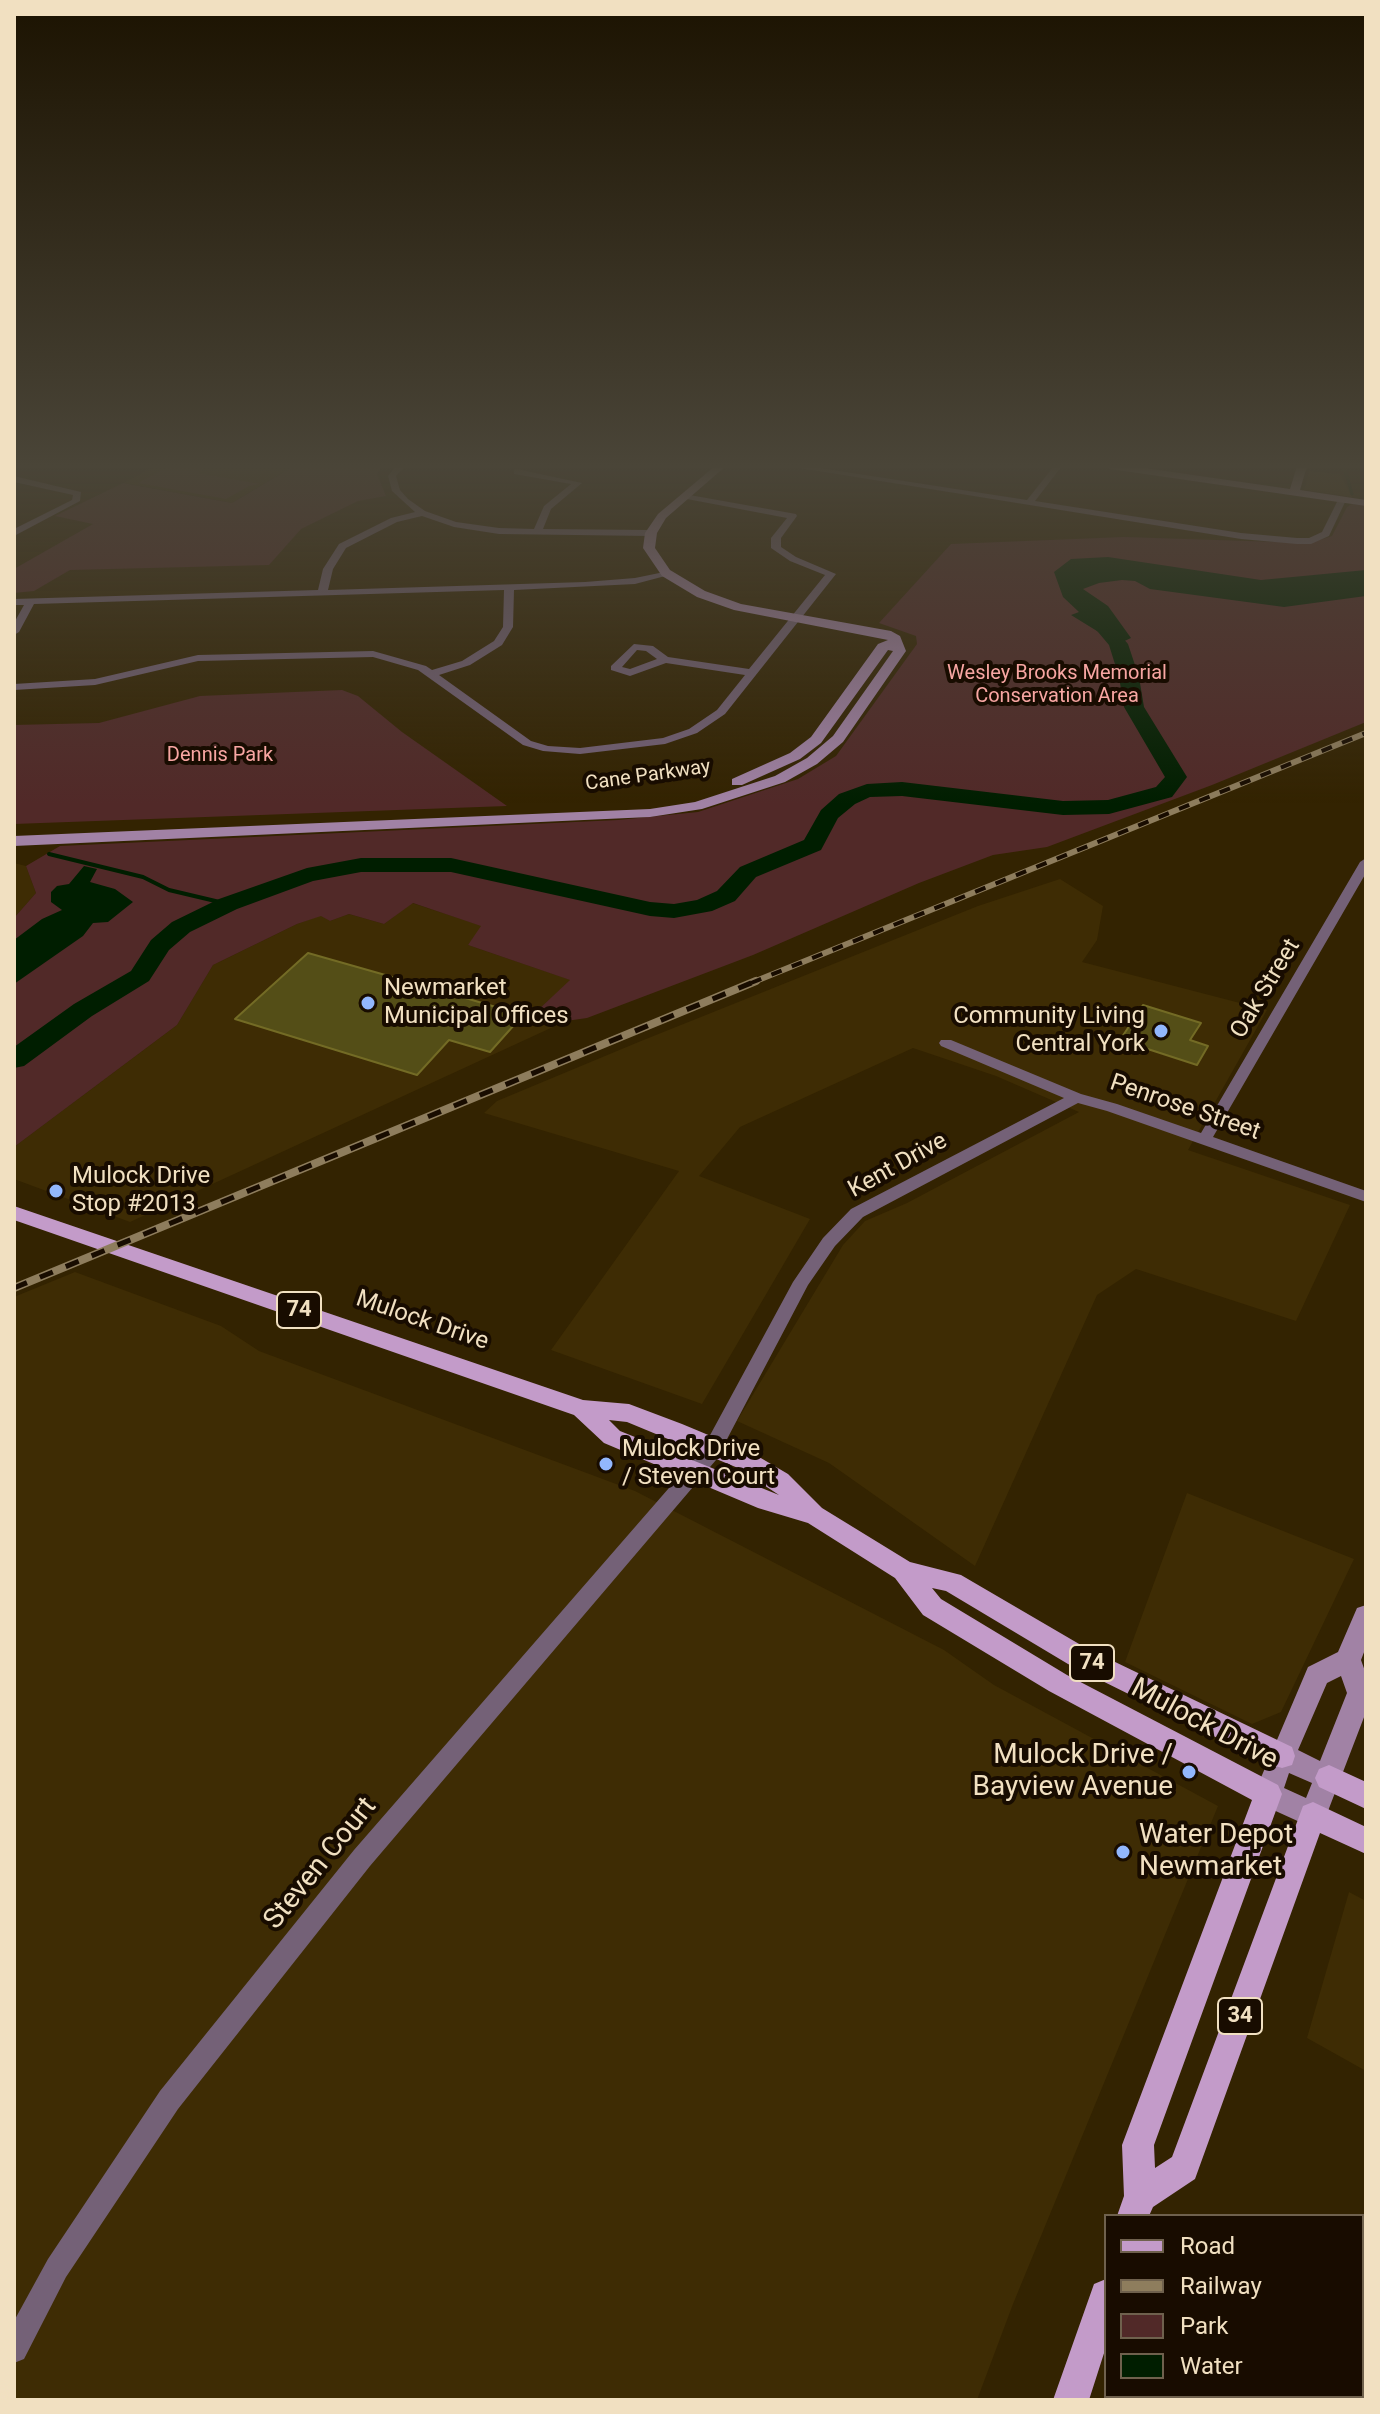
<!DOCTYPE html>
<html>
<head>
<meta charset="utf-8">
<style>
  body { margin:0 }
  #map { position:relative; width:1380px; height:2414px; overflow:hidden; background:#332301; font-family:Roboto,sans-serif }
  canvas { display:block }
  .frame { position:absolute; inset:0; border:16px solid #f1e0c1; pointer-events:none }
  .legend { position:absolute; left:1104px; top:2214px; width:260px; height:184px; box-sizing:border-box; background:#180c00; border:2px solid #6f614d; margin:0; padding:10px 14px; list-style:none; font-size:24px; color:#f1e0c1 }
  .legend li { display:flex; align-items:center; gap:16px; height:40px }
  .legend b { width:40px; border:2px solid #6f614d }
</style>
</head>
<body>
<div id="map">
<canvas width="1380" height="2414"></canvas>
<div class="frame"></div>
<ul class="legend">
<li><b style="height:10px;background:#c39bc9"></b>Road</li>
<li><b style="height:10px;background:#8e7d5d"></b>Railway</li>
<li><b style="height:22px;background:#512928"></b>Park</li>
<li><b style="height:22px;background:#001e00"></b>Water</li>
</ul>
</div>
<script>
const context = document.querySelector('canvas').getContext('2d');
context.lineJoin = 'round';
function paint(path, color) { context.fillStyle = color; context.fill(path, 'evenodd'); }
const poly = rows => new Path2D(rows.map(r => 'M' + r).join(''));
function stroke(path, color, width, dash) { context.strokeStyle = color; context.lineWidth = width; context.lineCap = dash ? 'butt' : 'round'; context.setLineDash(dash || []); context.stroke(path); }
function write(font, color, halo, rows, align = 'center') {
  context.font = font + ' Roboto,sans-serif'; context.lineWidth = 8; context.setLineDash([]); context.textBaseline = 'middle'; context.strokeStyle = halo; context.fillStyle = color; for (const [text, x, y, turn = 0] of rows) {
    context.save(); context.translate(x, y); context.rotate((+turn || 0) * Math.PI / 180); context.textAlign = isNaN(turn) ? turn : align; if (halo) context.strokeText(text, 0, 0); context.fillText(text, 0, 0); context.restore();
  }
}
paint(poly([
  [155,466,294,466,232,503,123,483],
  [1309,471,1340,474,1352,497,1304,490],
  [14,863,26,866,36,893,14,918],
  [1060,879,1103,906,1097,940,1082,962,1267,1010,1188,1150,1350,1205,1296,1321,1136,1269,1097,1295,975,1566,829,1463,737,1421,843,1245,865,1221,907,1203,1079,1112,996,1076,913,1048,740,1127,699,1176,810,1219,702,1404,551,1350,679,1171,484,1113,497,1101,641,1041,978,906],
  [412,903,483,926,468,945,571,980,538,1010,566,1021,130,1222,14,1179,14,1147,177,1025,213,965,297,924,321,915,330,921,349,914,384,924],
  [75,1272,221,1326,259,1351,635,1491,944,1650,994,1685,1218,1806,1013,2304,977,2400,14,2400,14,1297],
  [1187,1493,1354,1559,1281,1712,1252,1724,1125,1662],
  [1349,1892,1366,1901,1366,2071,1307,2038]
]), '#3e2c04');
paint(poly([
  [170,466,207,466,197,473,260,484,249,486,226,499,138,483],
  [294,466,382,466,377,474,386,496,358,501,301,529,269,565,70,570,34,591,14,593,14,569,93,524,55,516,123,483,232,503],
  [1352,504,1366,505,1366,722,1212,785,1047,847,993,855,919,883,753,955,587,1018,566,1021,538,1010,570,980,468,945,481,926,413,903,384,924,349,914,330,921,321,916,297,924,213,965,177,1025,14,1147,14,918,36,893,26,866,60,846,618,820,698,812,798,779,836,756,917,644,916,636,879,623,951,544,1124,537,1310,543,1332,536,1347,507],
  [342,690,358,696,402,732,507,806,14,824,14,725,99,723,200,696]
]), '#512928');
paint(poly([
  [1108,557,1261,580,1366,570,1366,596,1284,607,1150,589,1135,581,1122,580,1099,583,1083,589,1108,606,1131,638,1118,644,1071,615,1079,612,1063,597,1054,572,1071,559],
  [84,866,97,869,90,882,115,889,133,902,108,922,93,923,83,936,14,984,14,940,42,919,62,910,51,902,51,892,57,886,69,884]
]), '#001e00');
stroke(poly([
  [1339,466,1345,470,1352,494]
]), '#001e00', 3);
stroke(poly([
  [49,854,143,877,169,890,228,904]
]), '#001e00', 4);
paint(poly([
  [1091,607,1098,609,1128,644,1139,677,1144,707,1187,777,1172,797,1109,814,1063,815,902,796,870,797,855,804,838,818,821,850,756,877,735,901,712,911,674,918,650,916,451,872,361,872,313,881,237,909,190,932,169,950,149,981,92,1016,24,1066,14,1068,14,1047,74,1004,131,971,151,940,172,922,219,899,307,868,361,858,451,858,650,902,674,904,697,900,717,891,740,867,804,840,821,810,839,794,867,784,902,782,1063,801,1108,800,1156,787,1165,777,1124,707,1119,677,1109,645,1082,613,1091,607]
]), '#001e00');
const building = poly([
  [308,953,445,992,523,1015,490,1052,449,1040,417,1075,235,1019,308,953],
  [1143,1005,1201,1023,1190,1040,1208,1046,1197,1065,1120,1040,1143,1005]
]);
paint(building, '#544e17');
stroke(building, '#736b25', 2);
paint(poly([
  [396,466,405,466,396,476,400,490,408,499,425,511,456,522,499,528,534,529,544,506,571,484,514,474,514,470,517,469,582,483,551,509,543,529,651,530,656,533,651,536,499,534,454,527,422,516,397,522,346,548,333,569,328,590,585,582,635,578,669,571,669,575,635,584,514,590,513,627,502,645,470,665,439,675,531,741,548,746,580,748,663,738,689,729,717,710,745,675,666,663,630,676,611,670,611,666,634,644,653,646,668,657,749,669,825,575,790,561,771,548,771,538,787,518,687,499,684,498,684,494,796,514,797,516,781,538,781,547,796,557,836,574,725,714,697,733,665,744,580,754,543,751,523,745,418,670,373,657,198,661,95,685,14,690,14,684,95,679,198,655,373,651,426,666,432,670,462,661,494,641,503,627,504,590,34,604,19,632,14,635,14,623,24,605,14,605,14,599,318,590,323,569,339,544,391,518,415,512,392,491,388,476,396,466],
  [637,650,646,651,657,659,630,669,622,667,637,650],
  [787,466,807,466,1027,500,1054,466,1062,466,1035,501,1241,533,1297,538,1309,538,1322,532,1339,498,1346,500,1329,536,1311,544,1297,544,1241,539,787,466],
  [14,476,81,492,80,501,14,536,14,529,72,500,73,495,14,482,14,476],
  [1366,858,1366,873,1213,1137,1366,1191,1366,1202,1107,1111,1078,1103,863,1217,835,1246,808,1285,716,1460,370,1866,178,2109,66,2277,24,2359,14,2363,14,2321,48,2259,160,2091,354,1850,702,1450,793,1282,823,1238,851,1209,1064,1098,941,1046,939,1043,941,1040,951,1040,1081,1094,1117,1104,1201,1133,1360,862,1366,858]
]), '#746177');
paint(poly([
  [715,466,726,466,666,518,657,533,655,548,670,570,705,591,741,604,891,631,900,636,906,651,843,742,817,764,785,782,702,809,650,817,14,846,14,836,650,809,695,802,775,776,807,758,833,736,893,651,888,650,821,743,800,759,742,785,732,785,732,779,790,753,811,737,878,644,888,640,734,610,697,597,662,576,643,548,645,533,658,514,715,466],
  [1105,466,1131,466,1290,489,1297,466,1307,466,1300,490,1366,500,1366,506,1110,469,1105,466],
  [1366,1605,1366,1647,1361,1660,1366,1674,1366,1712,1323,1824,1313,1828,1258,1803,1254,1794,1308,1667,1338,1652,1357,1608,1366,1605],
  [1341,1676,1347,1693,1320,1761,1298,1750,1327,1683,1341,1676],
  [1289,1773,1312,1783,1306,1798,1284,1788,1289,1773]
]), '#a182a5');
paint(poly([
  [14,1206,583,1400,629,1404,682,1424,754,1454,788,1474,822,1508,910,1562,961,1575,1086,1648,1292,1747,1295,1756,1292,1765,1282,1768,1272,1765,1068,1664,946,1591,932,1588,941,1599,1067,1675,1278,1785,1282,1794,1154,2145,1155,2168,1172,2157,1303,1806,1313,1802,1366,1827,1366,1854,1320,1833,1195,2179,1153,2207,1149,2216,1117,2216,1124,2196,1122,2145,1252,1800,1049,1691,923,1615,895,1578,808,1523,758,1508,604,1443,574,1415,14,1220,14,1206],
  [609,1420,627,1422,738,1468,779,1495,620,1431,609,1420],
  [1329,1765,1366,1782,1366,1809,1319,1787,1315,1778,1319,1769,1329,1765],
  [1106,2279,1106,2347,1089,2400,1053,2400,1094,2284,1106,2279]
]), '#c39bc9');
const railFar1 = poly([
  [751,983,1366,733]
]);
const rail = poly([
  [14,1288,756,981]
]);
stroke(railFar1, '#8e7d5d', 6);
stroke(rail, '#8e7d5d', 8);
stroke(railFar1, '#180c00', 4, [11]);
stroke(rail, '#180c00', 5, [14]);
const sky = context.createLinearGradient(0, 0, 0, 804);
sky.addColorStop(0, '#1c1301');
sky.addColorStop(0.58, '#4a4538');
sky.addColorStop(1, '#4a453800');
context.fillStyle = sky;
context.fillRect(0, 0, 1380, 804);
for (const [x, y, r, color] of [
  [368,1003,8,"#92b7fd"],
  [1161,1031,8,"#92b7fd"],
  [56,1191,8,"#92b7fd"],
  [606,1464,8,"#92b7fd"],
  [1189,1772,8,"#92b7fd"],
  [1123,1852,8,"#92b7fd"]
]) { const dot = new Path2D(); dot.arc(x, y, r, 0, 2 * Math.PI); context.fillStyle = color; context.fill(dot); stroke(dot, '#180c00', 3); }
write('20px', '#f8a6a2', '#180c00', [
  ["Wesley Brooks Memorial",1057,674],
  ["Conservation Area",1057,697],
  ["Dennis Park",220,756]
]);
write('20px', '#f1e0c1', '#180c00', [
  ["Cane Parkway",648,776,-8]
]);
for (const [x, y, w] of [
  [299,1310,44],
  [1092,1663,44],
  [1240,2016,44]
]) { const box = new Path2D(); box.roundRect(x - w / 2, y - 18, w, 36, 6); context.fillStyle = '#180c00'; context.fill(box); stroke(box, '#f1e0c1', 2); }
write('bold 22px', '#f1e0c1', null, [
  ["74",299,1310],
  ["74",1092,1663],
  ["34",1240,2016]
]);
write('24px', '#f1e0c1', '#180c00', [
  ["Newmarket",384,989],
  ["Municipal Offices",384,1017],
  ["Community Living",1145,1017,"right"],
  ["Central York",1145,1045,"right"],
  ["Mulock Drive",72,1177],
  ["Stop #2013",72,1205],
  ["Mulock Drive",622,1450],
  ["/ Steven Court",622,1478]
], 'left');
write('24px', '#f1e0c1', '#180c00', [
  ["Oak Street",1266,989,-59],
  ["Penrose Street",1185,1108,19],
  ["Kent Drive",898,1166,-29],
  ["Mulock Drive",422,1321,19]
]);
write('28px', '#f1e0c1', '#180c00', [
  ["Mulock Drive",1204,1725,28],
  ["Steven Court",321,1864,-51]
]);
write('28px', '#f1e0c1', '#180c00', [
  ["Mulock Drive /",1173,1756],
  ["Bayview Avenue",1173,1788],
  ["Water Depot",1139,1836,"left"],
  ["Newmarket",1139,1868,"left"]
], 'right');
</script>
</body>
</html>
